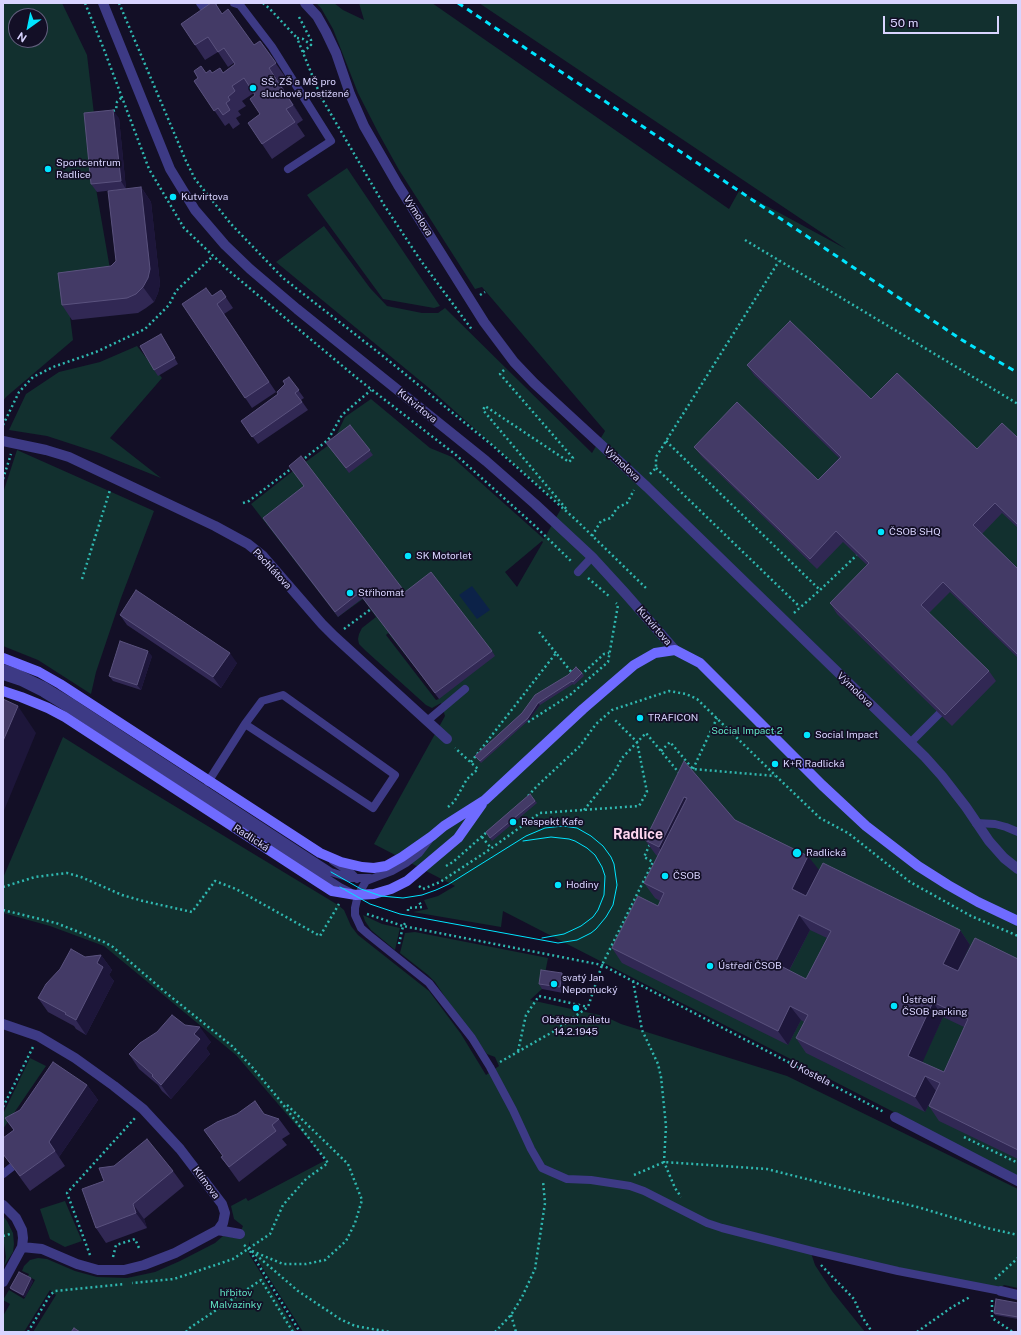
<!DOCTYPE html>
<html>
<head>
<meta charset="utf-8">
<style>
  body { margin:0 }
  #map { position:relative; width:1021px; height:1335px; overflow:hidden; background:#130f26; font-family:"Public Sans",sans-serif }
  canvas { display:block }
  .frame { position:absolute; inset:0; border:4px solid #d9d4ff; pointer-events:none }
  .north { position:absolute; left:8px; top:8px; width:40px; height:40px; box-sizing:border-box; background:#130f26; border:1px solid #625e7d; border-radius:50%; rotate:213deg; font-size:11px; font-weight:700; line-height:16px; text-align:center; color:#d9d4ff }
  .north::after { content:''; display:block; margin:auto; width:14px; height:18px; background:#00e5ff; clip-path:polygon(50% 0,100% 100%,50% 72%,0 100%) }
  .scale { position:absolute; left:883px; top:16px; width:116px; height:18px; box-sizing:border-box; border:2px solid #d9d4ff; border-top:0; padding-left:5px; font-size:12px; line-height:14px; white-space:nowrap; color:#d9d4ff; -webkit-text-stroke:3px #130f26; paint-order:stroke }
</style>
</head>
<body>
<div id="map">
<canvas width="1021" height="1335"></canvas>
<div class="frame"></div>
<div class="north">N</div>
<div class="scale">50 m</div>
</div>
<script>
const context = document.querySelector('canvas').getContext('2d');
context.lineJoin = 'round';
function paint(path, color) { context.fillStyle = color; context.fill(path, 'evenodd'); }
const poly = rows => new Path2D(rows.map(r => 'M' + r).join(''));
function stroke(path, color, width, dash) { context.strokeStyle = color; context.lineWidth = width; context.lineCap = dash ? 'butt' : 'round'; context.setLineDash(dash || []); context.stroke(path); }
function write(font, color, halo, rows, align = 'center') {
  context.font = font + ' "Public Sans",sans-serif'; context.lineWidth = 3.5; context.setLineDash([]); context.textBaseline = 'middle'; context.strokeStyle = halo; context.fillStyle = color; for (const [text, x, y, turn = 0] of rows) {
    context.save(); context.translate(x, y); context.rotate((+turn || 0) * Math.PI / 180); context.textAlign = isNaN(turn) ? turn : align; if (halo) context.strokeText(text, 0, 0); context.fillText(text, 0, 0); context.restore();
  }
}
paint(poly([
  [3,3,62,3,87,55,94,114,87,137,110,269,65,277,73,340,6,397,3,401],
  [16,16,40,16,40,40,16,40],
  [316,3,334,3,343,10,364,20,359,3,432,3,729,209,739,191,846,249,479,3,1018,3,1018,1176,503,911,501,927,413,912,428,909,424,900,438,896,455,886,374,844,445,716,441,703,432,708,426,705,366,651,359,644,358,639,359,634,362,628,376,617,363,599,338,617,251,504,293,471,333,442,345,417,371,399,430,448,452,457,544,539,562,507,429,388,276,262,324,226,370,288,387,306,422,313,438,313,445,308,592,453,605,431,482,287,475,289,399,170,379,134,358,93,333,29,321,8],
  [542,541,543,542,517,587,505,572],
  [388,633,439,698,439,699,436,700,386,635],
  [347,168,440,306,434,308,383,299,307,195],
  [137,346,162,378,110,438,161,478,99,453,47,436,9,430,26,394,59,372,100,362],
  [17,450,154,511,121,598,96,672,91,694,38,660,3,646,3,493],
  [63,737,130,779,338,905,344,910,351,926,358,935,429,991,461,1034,486,1075,499,1066,495,1057,487,1054,447,1000,435,982,428,975,400,953,405,933,415,932,548,958,542,989,530,1000,604,1016,621,1024,787,1076,1018,1189,1018,1288,1004,1285,1000,1288,811,1253,815,1265,832,1291,865,1332,303,1332,252,1251,249,1241,249,1254,297,1332,33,1332,56,1295,50,1290,24,1332,3,1332,3,1316,10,1304,3,1300,9,1290,24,1299,35,1280,28,1276,29,1274,22,1271,24,1266,30,1260,38,1258,47,1259,75,1271,97,1277,127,1278,155,1272,180,1261,215,1243,223,1236,238,1238,243,1226,234,1219,231,1206,246,1198,248,1201,326,1160,236,1055,104,946,50,926,3,913,3,878],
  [363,915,382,924,400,928,395,950,371,930,365,921],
  [30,1058,46,1066,3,1129,3,1114],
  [65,1201,82,1241,65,1247,50,1239,40,1209],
  [3,1216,7,1221,13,1233,14,1244,13,1252,4,1266,6,1257,3,1236]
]), '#12302f');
paint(poly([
  [472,586,490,610,477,619,459,595]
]), '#0c2248');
stroke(poly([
  [85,3,103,47,149,169,184,228,228,270,358,379,456,455,534,525,572,562],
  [119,3,186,161,195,179,231,224,283,278,383,356,492,445,575,519,648,590],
  [263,3,270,9,297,38],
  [299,17,311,40,311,45,303,39,297,38,321,97,384,205,421,261,473,331],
  [303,52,311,45],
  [113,111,116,110,117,102,122,97],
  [745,240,1018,404],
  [480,295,485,292],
  [504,370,500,374,573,458,569,462,485,406,483,410,568,511],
  [3,425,19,392,33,377,53,367,96,352,145,329,169,305,176,291,213,256],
  [666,441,820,590],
  [301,461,328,440,342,415,371,390],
  [656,468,800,607],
  [650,474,656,468,656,457,779,261],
  [3,479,11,454],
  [243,503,249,501,292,468],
  [592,536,601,521,611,518,617,508,627,503,634,490],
  [588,578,610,597],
  [82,579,110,490],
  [794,613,820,590,857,555],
  [344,629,371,609],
  [539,632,556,653],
  [581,675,604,654,609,653],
  [528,722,570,695,608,662,618,605,616,603],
  [661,751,670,742,693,769,775,776],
  [471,762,556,653,573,674],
  [693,769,717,718],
  [528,796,537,786,580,746,596,724,612,710,669,691,686,694,697,699,776,776,820,818,848,833,910,882,971,916,1018,936],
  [448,807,454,802,467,779,478,769,455,748],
  [584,810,614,773,622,758,646,733,680,774],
  [482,837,491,848],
  [446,866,453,862,488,831],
  [419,886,423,889,440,882,486,852,540,813,639,806,647,792,637,742,615,720],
  [3,887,35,877,67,873,81,877,122,895,143,901,192,912,215,881,236,889,320,936,339,904],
  [3,910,56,923,104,942,113,947,165,992,232,1046,252,1067,278,1098,328,1163,306,1179,283,1205,270,1234,233,1259,174,1279,132,1283],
  [408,911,408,908,422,907,419,902],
  [367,914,403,926,602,965,884,1112],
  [399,944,403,926,406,922],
  [633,981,642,1030,658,1064,661,1077,666,1126,664,1162,675,1188,681,1197],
  [518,1051,526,1015,539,996,588,1007],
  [500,1062,556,1030,588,1007,602,965,653,862,644,857,650,844],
  [3,1107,33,1047],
  [964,1137,1018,1163],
  [634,1175,664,1162,767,1169,921,1208,987,1228,1018,1235],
  [3,1236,10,1234],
  [244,1245,248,1248,298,1291,340,1319,355,1326,390,1332],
  [250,1251,300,1332],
  [252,1251,283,1264,306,1264,325,1260,346,1241,355,1223,362,1200,348,1164,285,1103],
  [90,1255,67,1193,135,1118],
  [113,1257,116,1245,135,1239,139,1248],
  [821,1265,854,1299,861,1315,872,1332],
  [995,1279,1018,1258],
  [992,1300,992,1318,1013,1332],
  [511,1315,516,1332],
  [28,1332,50,1295,55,1291,125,1284],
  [186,1332,188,1329,261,1280,293,1332],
  [495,1332,511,1315,522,1297,535,1269,545,1203,543,1181],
  [917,1332,952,1307,970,1297]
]), '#2fb8b0', 2.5, [2, 3]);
stroke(poly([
  [200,3,203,7,213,3],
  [234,3,240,5,272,47,331,141,288,169],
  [578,572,592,557],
  [3,668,20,674,43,685,74,704,331,872,350,878,370,878],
  [3,676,21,682,43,693,69,709,314,870,340,887,350,892],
  [427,721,465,689],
  [910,743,940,713],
  [208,782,245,724,373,808,395,775,283,695,262,701,245,724],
  [976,823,995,824,1006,827,1018,832],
  [429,840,419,853,406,863,392,871,366,881,358,895,355,908,355,915,361,928,369,935,429,983,472,1038,490,1067,513,1110,531,1149,542,1168,567,1179,591,1180,630,1186,644,1191,707,1223,722,1228,812,1251,898,1271,1001,1291],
  [333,861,351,873,357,879],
  [3,1174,12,1167]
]), '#3d3a85', 8);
stroke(poly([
  [103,3,170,169,195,210,225,245,250,269,297,309,486,461,535,504,592,557,625,593,675,650],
  [305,3,317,16,326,32,336,53,350,94,364,126,398,185,484,322,514,362,534,383,647,487,925,757,942,776,966,807,989,841,1004,858,1018,869],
  [3,441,46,450,69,457,215,526,248,544,263,556,322,624,334,636,447,739],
  [3,1024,38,1036,75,1058,114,1086,143,1109,180,1149,222,1204,225,1213,223,1223,218,1230,175,1253,144,1265,124,1270,98,1270,77,1264,42,1249,22,1247],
  [895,1117,1018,1181],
  [3,1205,16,1218,22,1230,23,1238,22,1247,3,1282],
  [218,1230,240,1234],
  [1001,1291,1018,1295]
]), '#3d3a85', 10);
stroke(poly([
  [3,658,39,672,60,684,320,853,341,862,362,867,374,868,386,866,402,857,432,836,444,826,485,800,583,709,634,665,655,653,675,650,700,663,822,785,866,826,918,866,948,885,978,902,1018,921],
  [3,691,21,697,48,708,65,717,318,882,332,891,356,895,374,894,391,889,407,881,458,838,482,804]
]), '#6f6bff', 10);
stroke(poly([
  [523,841,551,837,569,839,575,841,587,848,595,855,602,867,605,876,604,895,598,910,593,917,581,926,564,934,542,938],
  [331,872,361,889,381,896,403,898,422,895,436,890,449,884,526,836,545,828,563,826,577,828,591,836,603,846,611,857,614,864,617,885,613,905,606,917,596,929,591,933,577,940,558,943,400,914,370,904,340,887]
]), '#00e5ff', 1);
stroke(poly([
  [458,3,962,340,1018,373]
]), '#00e5ff', 3, [6, 5]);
paint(poly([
  [215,3,222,14,254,45,260,41,286,78,280,83,303,120,297,124,305,136,272,159,262,144,260,114,255,95,254,93,242,101,246,106,238,111,241,115,236,118,240,124,233,129,229,123,225,126,194,81,206,73,223,73,235,64,234,63,228,67,218,52,205,60,181,24],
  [119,118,126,189,141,187,151,202,160,284,158,293,154,302,146,308,138,313,72,320,62,305,111,266,116,261,123,189,97,192,91,184],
  [221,290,233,308,224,314,276,392,252,408,182,304,212,296],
  [164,339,178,364,158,376,154,370],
  [747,365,871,399,977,449,1018,438,1018,528,1002,513,982,534,1018,569,1018,658,950,592,929,613,989,671,996,681,952,726,837,614,830,603,867,565,843,542,817,569,702,457,694,447,818,480,839,458,754,375],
  [289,377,304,398,301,400,308,410,258,444,241,421,278,394],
  [350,425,373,455,349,473,330,448],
  [267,524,405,592,492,651,495,656,439,699,363,598,338,617],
  [120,615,237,663,221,688,127,625],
  [152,656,141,690,113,681,109,676],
  [582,673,584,676,574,685,573,684,540,705,529,720,481,763,475,756,522,713],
  [684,761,735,820,819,870,806,896,960,930,970,945,958,971,1018,959,1018,1159,939,1121,929,1106,936,1091,925,1112,806,1053,796,1038,804,1022,801,1020,788,1045,622,963,612,948,658,906,660,901,655,898,644,883,658,856,656,855,645,840],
  [810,930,827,938,806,979,789,971],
  [943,1017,964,1027,944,1072,922,1062],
  [530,794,537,803,492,841,486,832],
  [101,955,112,970,109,975,114,981,86,1035,76,1029,74,1026,48,1012,38,998,85,957],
  [562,973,565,978,563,993,542,989,539,984],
  [185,1025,211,1042,206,1048,210,1054,171,1099,162,1091,158,1085,139,1069,129,1054],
  [87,1085,98,1100,59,1157,65,1166,30,1191,3,1154,3,1138,14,1130,5,1118],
  [264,1114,279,1119,290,1134,282,1139,287,1145,239,1182,221,1157,223,1156,204,1130],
  [173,1171,184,1186,144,1219,147,1228,106,1243,96,1228,104,1181],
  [33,1281,25,1297,12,1290,10,1288],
  [1018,1303,1018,1319,995,1315,994,1313]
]), '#312854');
paint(poly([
  [269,68,280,83,303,120,293,105],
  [113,110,119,118,126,189,121,181],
  [141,187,151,202,160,284,158,293,154,302,143,287],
  [148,651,152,656,141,690,137,685],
  [230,653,237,663,221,688,213,677],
  [538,703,540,705,529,720,528,718],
  [18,706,36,733,3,813,3,741],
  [684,797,695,811,669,862,659,847],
  [808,856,819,870,802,904,792,889],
  [799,915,810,930,785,978,775,963],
  [960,930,970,945,954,979,943,964],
  [101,955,112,970,109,975,114,981,86,1035,76,1020,97,963],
  [562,973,565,978,563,993,560,987],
  [933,1002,943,1017,919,1070,908,1056],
  [790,1006,801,1020,788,1045,778,1031],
  [200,1027,211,1042,206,1048,210,1054,171,1099,161,1085,194,1034],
  [925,1076,936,1091,925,1112,915,1097],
  [87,1085,98,1100,59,1157,49,1142],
  [133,1204,144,1219,147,1228,136,1213],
  [31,1278,33,1281,25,1297,23,1295]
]), '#1d163a');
const building = poly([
  [211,3,215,3,222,14,228,9,254,45,260,41,276,63,269,68,293,105,286,109,295,122,262,144,248,123,260,114,250,99,255,95,244,78,232,86,235,91,228,97,230,100,226,103,230,110,223,115,218,108,214,111,194,81,198,78,194,71,201,66,206,73,210,70,212,73,220,68,223,73,235,64,224,48,218,52,208,37,195,45,181,24,211,3],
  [113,110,121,181,91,184,84,113,113,110],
  [141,187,150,269,148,278,143,287,136,294,127,298,62,305,58,273,111,266,116,261,108,191,141,187],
  [206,288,212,296,221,290,226,297,217,304,269,382,245,398,182,304,206,288],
  [790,321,871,399,897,373,977,449,1002,423,1018,438,1018,525,995,503,973,525,1018,569,1018,655,943,582,921,605,989,671,945,715,830,603,869,563,836,531,810,559,694,447,737,402,818,480,841,457,747,365,790,321],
  [161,334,175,358,154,370,140,346,161,334],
  [289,377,299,390,295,393,302,402,252,437,241,421,278,394,277,392,285,384,283,381,289,377],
  [350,425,370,450,346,468,326,443,350,425],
  [301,456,405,592,431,572,492,651,435,693,359,593,335,612,263,518,304,486,289,466,301,456],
  [136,590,230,653,213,677,120,615,136,590],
  [120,641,148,651,137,685,109,676,120,641],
  [576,667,582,673,573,682,572,681,538,703,528,718,480,761,475,756,522,713,535,695,568,675,576,667],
  [3,699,18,706,3,741,3,699],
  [684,761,735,820,808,856,792,889,806,896,823,863,960,930,943,964,958,971,975,938,1018,959,1018,1150,929,1106,940,1083,925,1076,915,1097,796,1038,808,1015,790,1006,778,1031,612,948,638,896,658,906,664,893,644,883,687,798,684,797,659,847,645,840,684,761],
  [799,915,831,931,806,979,775,963,799,915],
  [933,1002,968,1019,944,1072,908,1056,933,1002],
  [530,794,535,801,490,838,486,832,530,794],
  [71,949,85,957,101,955,97,963,103,967,76,1020,65,1014,66,1013,38,998,46,984,60,969,71,949],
  [541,970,562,973,560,987,539,984,541,970],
  [172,1015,185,1025,200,1027,194,1034,200,1039,161,1085,152,1076,153,1075,129,1054,140,1043,157,1032,172,1015],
  [53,1062,87,1085,49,1142,55,1151,20,1176,3,1154,3,1138,14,1130,5,1118,20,1110,53,1062],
  [255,1101,264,1114,279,1119,272,1125,276,1131,229,1167,221,1157,223,1156,204,1130,217,1122,237,1114,255,1101],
  [147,1139,173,1171,133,1204,136,1213,96,1228,82,1189,104,1181,99,1168,114,1166,147,1139],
  [19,1272,31,1278,23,1295,10,1288,19,1272],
  [996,1299,1018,1303,1018,1317,994,1313,996,1299],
  [74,1328,80,1332,71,1332,74,1328]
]);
paint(building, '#433a66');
stroke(building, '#5a527e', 1);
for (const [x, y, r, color] of [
  [253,88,4,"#00e5ff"],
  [48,169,4,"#00e5ff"],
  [173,197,4,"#00e5ff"],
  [881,532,4,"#00e5ff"],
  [408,556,4,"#00e5ff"],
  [350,593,4,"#00e5ff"],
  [640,718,4,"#00e5ff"],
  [807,735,4,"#00e5ff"],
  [775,764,4,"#00e5ff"],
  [513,822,4,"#00e5ff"],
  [797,853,5,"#00e5ff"],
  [665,876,4,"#00e5ff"],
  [558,885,4,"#00e5ff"],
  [710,966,4,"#00e5ff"],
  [554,984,4,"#00e5ff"],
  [894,1006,4,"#00e5ff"],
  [576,1008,4,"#00e5ff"]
]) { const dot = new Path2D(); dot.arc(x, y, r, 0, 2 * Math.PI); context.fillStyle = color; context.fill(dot); stroke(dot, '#130f26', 1.5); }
write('10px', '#d9d4ff', '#130f26', [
  ["SŠ, ZŠ a MŠ pro",261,82],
  ["sluchově postižené",261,94],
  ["Sportcentrum",56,163],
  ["Radlice",56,175],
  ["Kutvirtova",181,197],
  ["ČSOB SHQ",889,532],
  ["SK Motorlet",416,556],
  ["Střihomat",358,593],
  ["TRAFICON",648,718],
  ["Social Impact",815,735],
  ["K+R Radlická",783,764],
  ["Respekt Kafe",521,822],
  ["Radlická",806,853],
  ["ČSOB",673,876],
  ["Hodiny",566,885],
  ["Ústředí ČSOB",718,966],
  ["svatý Jan",562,978],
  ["Nepomucký",562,990],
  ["Ústředí",902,1000],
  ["ČSOB parking",902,1012],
  ["Obětem náletu",576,1020,"center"],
  ["14.2.1945",576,1032,"center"]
], 'left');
write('10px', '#d9d4ff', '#130f26', [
  ["Výmolova",418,216,58],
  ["Kutvirtova",417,406,39],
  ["Výmolova",622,464,43],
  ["Pechlátova",272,569,47],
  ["Kutvirtova",654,626,49],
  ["Výmolova",855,690,44],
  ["Radlická",251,838,33],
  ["U Kostela",810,1073,27],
  ["Klímova",206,1183,53]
]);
write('10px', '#5fe0c0', '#130f26', [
  ["Social Impact 2",747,731],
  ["hřbitov",236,1293],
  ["Malvazinky",236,1305]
]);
write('bold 14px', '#ffd6f0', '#130f26', [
  ["Radlice",638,835]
]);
</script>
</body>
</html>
